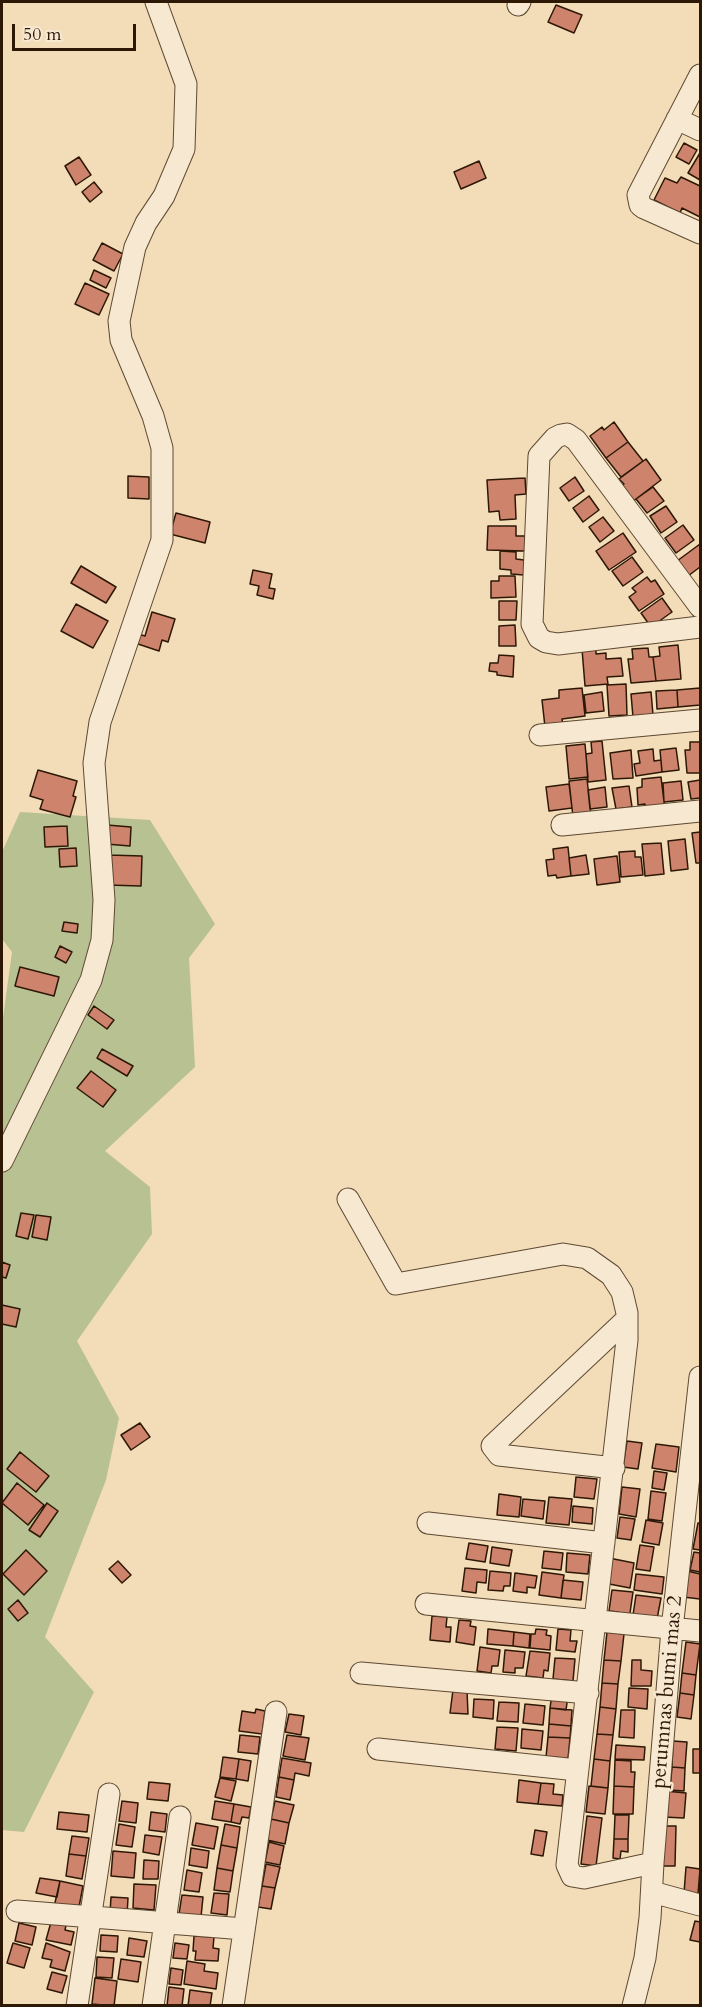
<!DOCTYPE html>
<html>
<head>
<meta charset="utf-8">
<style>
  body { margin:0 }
  #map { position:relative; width:702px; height:2007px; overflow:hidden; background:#f3dcb8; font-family:Cardo,serif }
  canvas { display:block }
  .frame { position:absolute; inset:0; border:3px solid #2d1806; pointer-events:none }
  .scale { position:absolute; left:12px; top:24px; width:124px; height:27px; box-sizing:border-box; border:3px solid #2d1806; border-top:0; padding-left:8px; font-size:18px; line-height:21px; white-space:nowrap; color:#2d1806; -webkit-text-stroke:4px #f7e8d1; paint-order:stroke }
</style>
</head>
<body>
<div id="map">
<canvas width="702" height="2007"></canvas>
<div class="frame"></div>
<div class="scale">50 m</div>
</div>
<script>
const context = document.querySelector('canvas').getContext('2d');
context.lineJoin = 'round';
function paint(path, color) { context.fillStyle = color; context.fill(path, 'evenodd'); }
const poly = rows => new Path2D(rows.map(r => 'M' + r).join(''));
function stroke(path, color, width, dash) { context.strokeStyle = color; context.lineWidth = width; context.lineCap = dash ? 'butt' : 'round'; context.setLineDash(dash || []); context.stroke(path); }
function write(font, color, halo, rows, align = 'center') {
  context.font = font + ' Cardo,serif'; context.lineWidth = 4.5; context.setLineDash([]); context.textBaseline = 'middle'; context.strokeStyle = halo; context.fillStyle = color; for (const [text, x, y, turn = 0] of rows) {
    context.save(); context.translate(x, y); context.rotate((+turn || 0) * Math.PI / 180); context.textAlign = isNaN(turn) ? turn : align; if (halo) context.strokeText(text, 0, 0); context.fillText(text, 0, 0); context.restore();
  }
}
paint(poly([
  [20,812,150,820,215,924,189,958,195,1067,105,1151,150,1187,152,1234,77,1341,119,1418,106,1480,45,1637,94,1692,24,1832,2,1830,2,1025,12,952,2,939,2,852]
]), '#b8c192');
const building = poly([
  [556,5,582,15,574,33,548,22,556,5],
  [684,143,697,150,689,164,676,157,684,143],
  [700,153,700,180,688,173,700,153],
  [79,157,91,175,76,185,65,166,79,157],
  [479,161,486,178,461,189,454,172,479,161],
  [681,177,700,186,700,217,682,208,680,213,654,200,665,178,677,183,681,177],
  [94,182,102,192,90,202,82,192,94,182],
  [102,243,123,254,114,271,93,260,102,243],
  [94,270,111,278,106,288,90,280,94,270],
  [85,283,109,294,99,315,75,304,85,283],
  [614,422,628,442,606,458,590,436,602,427,604,430,614,422],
  [628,442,643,461,621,477,606,458,628,442],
  [646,459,661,480,628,505,616,490,624,484,619,479,646,459],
  [128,476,149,477,149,499,128,498,128,476],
  [575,477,584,491,569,501,560,488,575,477],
  [525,478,526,494,515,495,516,519,500,520,499,511,489,512,487,480,525,478],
  [653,487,664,501,647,513,636,499,653,487],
  [589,496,599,510,583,522,573,508,589,496],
  [666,506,677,522,661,533,650,516,666,506],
  [176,513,210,522,205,543,170,534,176,513],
  [603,517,614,531,600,542,589,527,603,517],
  [683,525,694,540,676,553,665,538,683,525],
  [488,526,516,526,516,536,525,536,525,551,487,550,488,526],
  [623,533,636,552,609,570,596,551,623,533],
  [700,544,700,567,688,576,677,561,700,544],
  [500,551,516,552,516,559,524,560,524,575,511,574,511,570,500,569,500,551],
  [632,557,643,572,623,586,612,571,632,557],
  [81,566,116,587,106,603,71,583,81,566],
  [253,570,272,574,269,588,275,589,273,599,257,595,259,586,250,584,253,570],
  [499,576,515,576,516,597,491,598,491,581,499,581,499,576],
  [647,577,651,582,655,580,664,594,639,611,629,597,636,592,632,588,647,577],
  [662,598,672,612,651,627,641,613,662,598],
  [499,601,517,601,516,620,499,620,499,601],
  [76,604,108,621,93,648,61,631,76,604],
  [152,612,175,619,168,642,162,640,159,651,135,643,138,634,145,636,152,612],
  [515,625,516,646,499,646,499,626,515,625],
  [678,645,681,679,656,681,653,657,660,656,659,647,678,645],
  [596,648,596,654,606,653,606,659,621,658,623,676,607,677,608,684,585,686,582,649,596,648],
  [648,648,649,657,653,657,656,681,631,683,628,659,633,659,632,649,648,648],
  [499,655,514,656,513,677,497,675,497,672,489,671,490,663,498,663,499,655],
  [626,684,627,715,609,716,607,685,626,684],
  [582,688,585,716,562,719,563,725,545,727,542,700,559,698,559,690,582,688],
  [700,688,700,705,678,707,677,690,700,688],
  [677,690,678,707,657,709,656,691,677,690],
  [602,692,604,711,586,713,584,695,602,692],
  [651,692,653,715,633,717,631,694,651,692],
  [602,741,606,780,588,782,586,754,592,753,591,742,602,741],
  [690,742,700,742,700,773,687,773,685,750,690,750,690,742],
  [585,744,588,777,569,779,566,746,585,744],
  [676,748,679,770,662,772,660,750,676,748],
  [653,749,654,761,661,760,662,772,636,776,634,764,640,763,638,751,653,749],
  [631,750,633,778,613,779,610,753,631,750],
  [38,770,77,781,73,796,76,797,70,817,40,809,43,800,30,796,38,770],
  [661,777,665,810,645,812,645,804,638,805,637,788,642,787,642,779,661,777],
  [587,779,591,815,573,817,569,781,587,779],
  [700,780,700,798,691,799,688,782,700,780],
  [681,781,683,800,664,802,663,783,681,781],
  [569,784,572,808,549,811,546,787,569,784],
  [629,786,632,807,616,809,612,788,629,786],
  [605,787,607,807,590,809,588,790,605,787],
  [107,825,131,827,130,846,106,844,107,825],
  [67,826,68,846,45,847,44,827,67,826],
  [700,832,700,863,696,863,692,833,700,832],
  [685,839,688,869,671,871,668,841,685,839],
  [661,843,664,874,645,876,642,844,661,843],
  [568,847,571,876,557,878,556,875,548,876,546,860,554,859,553,849,568,847],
  [76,848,77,866,60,867,59,849,76,848],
  [635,851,635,857,641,857,643,875,621,877,619,852,635,851],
  [108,855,142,856,141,886,107,885,108,855],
  [586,855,589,874,571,876,569,858,586,855],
  [617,856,620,882,597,885,594,859,617,856],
  [64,922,78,924,77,933,62,931,64,922],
  [60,946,72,952,66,963,55,957,60,946],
  [20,967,59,977,54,996,15,986,20,967],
  [94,1006,114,1020,107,1029,88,1015,94,1006],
  [102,1049,133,1066,127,1076,97,1058,102,1049],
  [91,1071,116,1090,103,1107,77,1088,91,1071],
  [21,1213,34,1215,28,1239,16,1236,21,1213],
  [36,1215,51,1217,47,1240,32,1237,36,1215],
  [2,1262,10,1265,6,1278,2,1277,2,1262],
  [2,1305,20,1309,16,1327,2,1324,2,1305],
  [140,1423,150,1437,131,1450,121,1435,140,1423],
  [627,1441,642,1443,638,1469,623,1467,627,1441],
  [656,1444,679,1447,676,1472,652,1468,656,1444],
  [20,1452,49,1476,36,1492,7,1469,20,1452],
  [654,1471,667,1473,664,1490,652,1488,654,1471],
  [576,1477,597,1479,594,1499,574,1497,576,1477],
  [17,1483,44,1505,28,1525,2,1503,17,1483],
  [622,1487,640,1489,636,1517,619,1514,622,1487],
  [651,1491,666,1493,662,1521,648,1519,651,1491],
  [499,1494,521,1497,519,1517,497,1515,499,1494],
  [549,1497,572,1499,569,1525,546,1523,549,1497],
  [523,1499,545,1501,543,1519,521,1516,523,1499],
  [47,1503,58,1511,40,1537,29,1530,47,1503],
  [573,1506,593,1508,592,1524,572,1522,573,1506],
  [620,1517,635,1519,631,1540,617,1538,620,1517],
  [646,1520,663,1523,659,1545,642,1542,646,1520],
  [698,1523,700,1523,700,1550,693,1549,698,1523],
  [469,1543,488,1546,485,1562,466,1559,469,1543],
  [640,1545,654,1547,650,1571,636,1569,640,1545],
  [492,1547,512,1550,509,1566,490,1563,492,1547],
  [26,1550,47,1571,24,1595,3,1574,26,1550],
  [544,1551,563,1553,561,1570,542,1568,544,1551],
  [694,1552,700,1553,700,1572,690,1570,694,1552],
  [567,1553,590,1555,588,1574,566,1572,567,1553],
  [609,1558,634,1563,630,1588,604,1583,609,1558],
  [118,1561,131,1575,122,1583,109,1569,118,1561],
  [465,1568,487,1570,486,1583,477,1582,476,1593,462,1591,465,1568],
  [490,1571,511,1573,510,1586,504,1586,503,1591,488,1590,490,1571],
  [687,1571,700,1574,700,1599,683,1597,687,1571],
  [542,1572,564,1575,561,1598,539,1595,542,1572],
  [515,1573,537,1576,535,1588,527,1587,527,1593,513,1591,515,1573],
  [636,1574,664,1577,662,1594,634,1590,636,1574],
  [563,1580,583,1582,581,1600,561,1598,563,1580],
  [612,1590,633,1592,629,1620,617,1619,618,1612,609,1611,612,1590],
  [636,1595,661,1598,657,1619,633,1615,636,1595],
  [18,1600,28,1613,18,1621,8,1609,18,1600],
  [432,1616,447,1617,446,1627,451,1627,450,1642,430,1640,432,1616],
  [459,1620,471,1621,470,1626,476,1627,474,1645,456,1642,459,1620],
  [488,1629,514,1632,513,1646,487,1644,488,1629],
  [536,1629,547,1630,546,1635,551,1636,550,1650,530,1648,531,1634,535,1634,536,1629],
  [558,1629,571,1630,570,1641,577,1641,575,1652,556,1650,558,1629],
  [514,1632,530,1634,529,1648,513,1646,514,1632],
  [607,1632,624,1634,621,1661,604,1660,607,1632],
  [686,1642,700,1644,696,1675,682,1673,686,1642],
  [480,1647,500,1650,498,1666,492,1666,491,1673,477,1671,480,1647],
  [505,1650,525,1652,523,1668,515,1668,515,1673,503,1672,505,1650],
  [530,1651,550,1653,548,1671,544,1670,543,1678,526,1676,530,1651],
  [555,1658,575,1659,573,1681,553,1679,555,1658],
  [604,1660,621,1661,618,1684,602,1683,604,1660],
  [632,1660,641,1660,641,1670,652,1671,651,1686,631,1686,632,1660],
  [682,1673,696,1675,694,1695,680,1693,682,1673],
  [602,1683,618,1684,616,1709,600,1707,602,1683],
  [629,1688,648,1689,647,1709,628,1707,629,1688],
  [453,1690,467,1691,468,1714,450,1713,453,1690],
  [680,1693,694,1695,691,1719,677,1717,680,1693],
  [552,1694,568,1696,566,1710,550,1708,552,1694],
  [474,1699,494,1700,493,1719,473,1717,474,1699],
  [499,1702,519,1703,518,1722,497,1721,499,1702],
  [525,1704,545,1706,543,1725,523,1723,525,1704],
  [600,1707,616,1709,613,1735,597,1734,600,1707],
  [550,1708,572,1710,571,1726,549,1724,550,1708],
  [256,1709,265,1711,262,1734,239,1731,242,1711,255,1713,256,1709],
  [621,1710,635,1710,634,1738,619,1737,621,1710],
  [289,1714,304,1716,301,1735,285,1732,289,1714],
  [549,1724,571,1726,570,1738,548,1737,549,1724],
  [497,1727,518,1728,516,1751,495,1749,497,1727],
  [522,1729,543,1731,541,1750,521,1748,522,1729],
  [597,1734,613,1735,610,1761,594,1759,597,1734],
  [240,1735,260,1737,258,1754,238,1752,240,1735],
  [287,1735,309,1738,305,1760,283,1756,287,1735],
  [548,1737,570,1738,568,1759,546,1757,548,1737],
  [673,1741,687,1742,685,1768,672,1767,673,1741],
  [616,1745,645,1747,644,1760,615,1759,616,1745],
  [693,1749,700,1749,700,1773,693,1773,693,1749],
  [223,1757,239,1759,236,1779,220,1777,223,1757],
  [282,1758,311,1763,309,1776,295,1773,294,1780,279,1777,282,1758],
  [239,1759,251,1761,248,1781,236,1779,239,1759],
  [594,1759,610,1761,608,1788,591,1786,594,1759],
  [615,1760,631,1761,631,1772,635,1772,634,1787,614,1786,615,1760],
  [672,1767,685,1768,684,1791,670,1790,672,1767],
  [279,1777,294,1780,290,1800,276,1797,279,1777],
  [220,1778,236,1781,231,1801,215,1797,220,1778],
  [519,1780,541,1783,538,1804,517,1802,519,1780],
  [149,1782,170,1784,168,1801,147,1799,149,1782],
  [541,1783,554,1784,553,1794,563,1795,562,1806,538,1804,541,1783],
  [589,1786,608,1788,605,1814,586,1812,589,1786],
  [614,1786,634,1787,633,1814,613,1814,614,1786],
  [665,1791,686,1793,684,1818,663,1817,665,1791],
  [122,1801,138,1803,136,1823,119,1821,122,1801],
  [215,1801,234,1804,231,1822,212,1819,215,1801],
  [275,1801,294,1805,289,1823,271,1819,275,1801],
  [234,1804,251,1807,249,1818,242,1817,240,1824,231,1822,234,1804],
  [59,1812,89,1815,87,1832,57,1829,59,1812],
  [151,1812,167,1814,165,1832,149,1830,151,1812],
  [615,1815,629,1815,628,1839,614,1839,615,1815],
  [587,1816,602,1818,596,1866,581,1864,587,1816],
  [271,1819,289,1823,285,1844,267,1840,271,1819],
  [196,1823,218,1827,214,1849,192,1845,196,1823],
  [119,1824,135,1827,132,1847,116,1845,119,1824],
  [225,1824,240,1827,237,1848,221,1845,225,1824],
  [661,1826,676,1826,675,1866,660,1866,661,1826],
  [535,1830,547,1832,543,1856,531,1854,535,1830],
  [145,1835,162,1837,159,1855,143,1852,145,1835],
  [72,1836,89,1838,86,1856,69,1854,72,1836],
  [614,1839,628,1839,628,1852,621,1851,620,1859,613,1858,614,1839],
  [269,1842,284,1846,280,1865,265,1862,269,1842],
  [221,1845,237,1848,233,1871,217,1868,221,1845],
  [191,1848,209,1851,207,1868,189,1865,191,1848],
  [113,1851,136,1853,134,1878,111,1876,113,1851],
  [69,1854,86,1856,82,1879,66,1876,69,1854],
  [144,1860,159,1861,158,1879,143,1879,144,1860],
  [266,1864,280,1867,275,1888,262,1886,266,1864],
  [686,1867,700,1869,698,1894,684,1893,686,1867],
  [217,1868,233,1871,230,1892,214,1890,217,1868],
  [187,1870,202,1873,199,1892,184,1890,187,1870],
  [40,1878,60,1881,57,1897,36,1893,40,1878],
  [60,1881,83,1886,78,1912,54,1907,60,1881],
  [134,1884,156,1885,154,1910,133,1908,134,1884],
  [262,1886,275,1888,271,1909,258,1907,262,1886],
  [214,1893,229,1894,227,1915,211,1913,214,1893],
  [182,1895,203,1897,201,1917,179,1914,182,1895],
  [111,1897,128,1898,127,1915,110,1913,111,1897],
  [695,1921,700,1922,700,1942,690,1940,695,1921],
  [51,1922,66,1925,65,1930,74,1932,71,1945,46,1940,51,1922],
  [19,1923,36,1927,32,1945,15,1941,19,1923],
  [101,1935,118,1936,117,1952,100,1951,101,1935],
  [194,1936,214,1937,213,1948,219,1949,218,1961,195,1960,196,1951,193,1951,194,1936],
  [129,1938,147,1941,144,1957,127,1955,129,1938],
  [13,1943,30,1948,24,1968,7,1963,13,1943],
  [46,1943,70,1952,65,1971,50,1967,52,1960,42,1958,46,1943],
  [175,1943,189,1945,187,1959,173,1958,175,1943],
  [97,1957,114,1958,112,1978,96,1977,97,1957],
  [121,1959,141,1962,138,1982,118,1979,121,1959],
  [187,1961,205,1964,204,1971,218,1973,216,1989,184,1984,187,1961],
  [171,1968,183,1970,181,1985,169,1984,171,1968],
  [52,1972,67,1976,62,1993,47,1989,52,1972],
  [95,1978,117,1981,114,2006,92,2004,95,1978],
  [169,1987,184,1989,182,2006,167,2006,169,1987],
  [190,1990,212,1993,210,2006,188,2006,190,1990]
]);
paint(building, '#ce846c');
stroke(building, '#2d1806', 1.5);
const minor = poly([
  [518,5,520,2],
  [700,75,638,195,640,205,644,208,700,233],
  [677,119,700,130],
  [700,607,576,440,567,434,561,435,555,438,539,456,532,624,539,638,546,642,558,644,700,627],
  [540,735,700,720],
  [562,825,700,811],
  [2,1161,91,980,102,940,104,900,94,763,100,722,162,540,162,448,153,416,121,340,119,321,135,247,146,223,164,196,184,149,186,84,156,2],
  [348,1199,396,1284,563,1254,587,1258,611,1275,622,1292,627,1313,627,1340,567,1865,572,1876,584,1878,653,1863],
  [614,1468,499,1455,492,1446,627,1319],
  [428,1523,604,1543],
  [426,1604,700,1631],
  [361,1673,588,1693],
  [378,1749,577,1770],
  [652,1892,700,1905],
  [17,1911,244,1929],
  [77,2006,109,1794],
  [153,2006,180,1817],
  [233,2006,276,1712],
  [633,2006,645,1958,650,1918,653,1863,672,1629,700,1377]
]);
stroke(minor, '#5e4932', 23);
stroke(minor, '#f7e8d1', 21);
write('21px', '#2d1806', '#f7e8d1', [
  ["perumnas bumi mas 2",668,1692,-85]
]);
</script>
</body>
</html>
